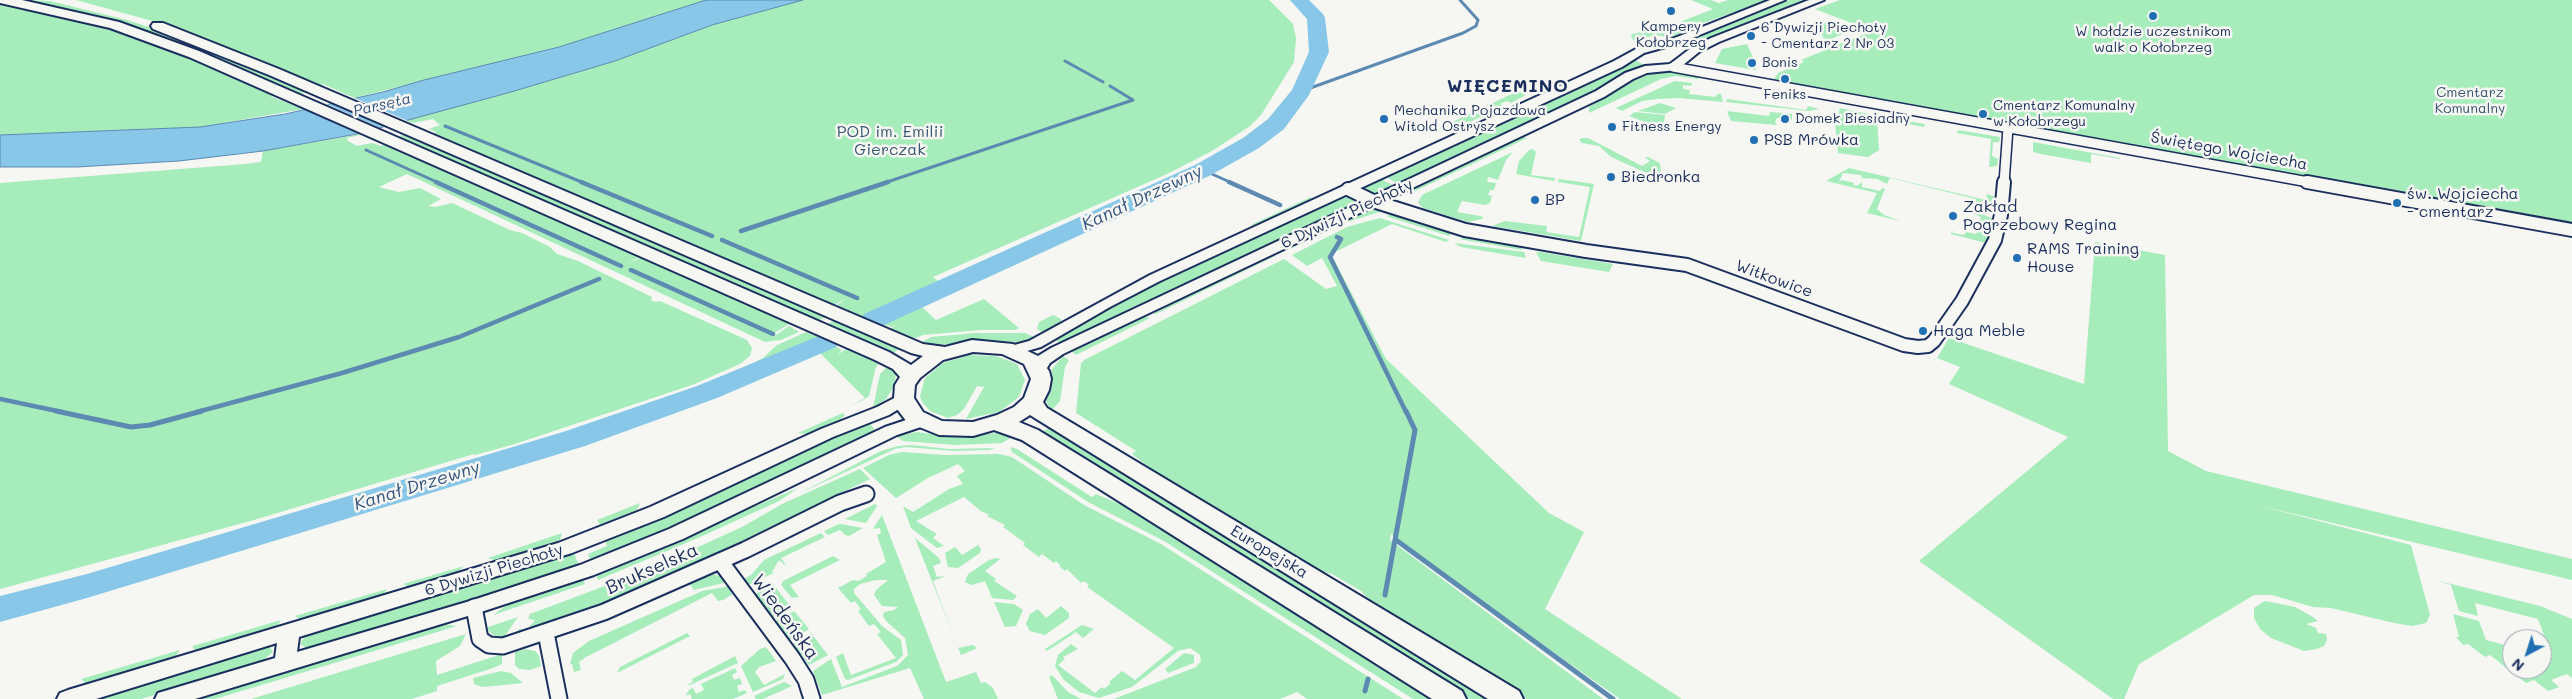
<!DOCTYPE html>
<html>
<head>
<meta charset="utf-8">
<style>
  body { margin:0 }
  #map { position:relative; width:2572px; height:699px; overflow:hidden; background:#f6f6f2; font-family:Mali,sans-serif }
  canvas { display:block }
  .north { position:absolute; left:2502px; top:629px; width:50px; height:50px; box-sizing:border-box; background:#f6f6f2; border:1px solid #9ea6b7; border-radius:50%; rotate:220deg; font-size:14px; font-weight:700; line-height:20px; text-align:center; color:#1b2f5e }
  .north::after { content:''; display:block; margin:auto; width:18px; height:22px; background:#1f6fb2; clip-path:polygon(50% 0,100% 100%,50% 72%,0 100%) }
</style>
</head>
<body>
<div id="map">
<canvas width="2572" height="699"></canvas>
<div class="north">N</div>
</div>
<script>
const context = document.querySelector('canvas').getContext('2d');
context.lineJoin = 'round';
function paint(path, color) { context.fillStyle = color; context.fill(path, 'evenodd'); }
const poly = rows => new Path2D(rows.map(r => 'M' + r).join(''));
function stroke(path, color, width, dash) { context.strokeStyle = color; context.lineWidth = width; context.lineCap = dash ? 'butt' : 'round'; context.setLineDash(dash || []); context.stroke(path); }
function write(font, color, halo, rows, align = 'center') {
  context.font = font + ' Mali,sans-serif'; context.lineWidth = 5; context.setLineDash([]); context.textBaseline = 'middle'; context.strokeStyle = halo; context.fillStyle = color; for (const [text, x, y, turn = 0] of rows) {
    context.save(); context.translate(x, y); context.rotate((+turn || 0) * Math.PI / 180); context.textAlign = isNaN(turn) ? turn : align; if (halo) context.strokeText(text, 0, 0); context.fillText(text, 0, 0); context.restore();
  }
}
paint(poly([
  [21,0,50,1,127,20,173,35,309,92,298,94,165,38,119,23],
  [76,0,706,0,559,47,354,98,323,84,318,86,185,30],
  [803,0,1269,0,1293,24,1296,38,1294,62,1261,115,1250,126,1212,151,1167,174,933,277,943,285,868,319,837,305,847,298,832,306,431,135,436,132,429,129,440,125,433,119,413,123,404,120,511,92,615,61,712,25],
  [1691,0,1711,0,1719,3,1728,0,1769,0,1698,25,1680,22,1713,9],
  [1789,0,1810,0,1691,47,1684,42,1697,34],
  [1840,0,2572,0,2572,222,2227,162,2227,164,1772,83,1778,73,1804,62,1801,60,1872,31,1815,9],
  [0,3,108,27,152,42,275,94,270,96,303,109,200,127,0,135],
  [1664,23,1675,24,1686,31,1673,38,1655,35,1634,41,1631,37,1632,34,1646,31,1650,29,1647,28],
  [1824,23,1840,24,1847,27,1849,31,1825,42,1819,27],
  [1747,44,1754,60,1746,60,1748,66,1755,67,1756,70,1715,63,1722,49],
  [1635,60,1646,66,1628,71,1604,87,1399,184,1386,177],
  [1670,72,1700,76,1698,79,1676,76,1661,79,1589,113,1589,107,1635,79,1654,73],
  [1675,81,1692,83,1691,86,1683,85,1683,89,1690,90,1689,94,1716,97,1717,94,1721,94,1723,102,1679,98,1657,99,1642,101,1622,111,1616,108,1596,117],
  [1518,91,1526,95,1511,103,1507,101,1500,104,1503,106,1460,127,1448,124],
  [1727,99,1806,110,1808,106,1819,109,1809,111,1726,102],
  [1660,103,1676,108,1665,114,1638,111],
  [1840,108,1887,118,1925,124,1924,127,1877,118,1879,150,1868,157,1838,153,1835,124],
  [1727,111,1769,116,1770,112,1792,114,1792,120,1777,118,1775,122,1777,125,1731,121],
  [1635,112,1665,115,1663,129,1629,116],
  [1958,130,2000,137,1999,142,1993,142,1992,156,1998,159,1997,166,1989,167,1991,139,1957,133],
  [373,132,347,138,348,141,357,146,372,143,381,146,387,144,641,256,627,264,642,257,791,323,771,335,773,337,789,326,799,332,781,340,765,342,407,174,379,187,399,192,420,188,441,199,428,206,436,207,452,203,510,230,522,233,550,247,557,254,578,261,652,297,651,300,655,302,660,301,747,340,752,348,750,356,740,364,692,385,515,444,475,455,474,454,254,520,0,589,0,183,245,164,261,162,263,151],
  [404,135,412,136,827,317,817,321,402,140,404,138,399,136],
  [1520,136,1527,138,1415,191,1410,189],
  [1582,138,1588,138,1642,166,1650,161,1645,158,1648,157,1660,163,1661,174,1665,178,1662,180,1611,157,1599,146,1582,143,1579,140],
  [2033,142,2120,158,2120,159,2091,154,2091,163,2041,154,2033,152],
  [1533,149,1536,152,1531,175,1555,178,1554,181,1516,174,1519,161,1529,150],
  [1513,152,1506,160,1498,180,1488,177,1487,182,1496,183,1494,190,1490,190,1488,195,1492,196,1490,203,1485,205,1462,201,1457,212,1480,216,1483,217,1482,219,1468,222,1423,208,1418,203,1422,195],
  [1849,168,1986,200,1987,194,1996,197,1996,207,1991,210,1976,207,1974,206,1984,207,1985,205,1976,202,1976,199,1890,178,1887,184,1877,179,1862,178,1861,175,1843,173,1839,182,1842,180,1854,183,1853,185,1857,186,1862,182,1862,187,1880,191,1882,188,1885,189,1877,209,1884,215,1900,221,1867,213,1877,193,1826,181],
  [1381,179,1394,186,1375,195,1370,195,1362,190],
  [1559,179,1594,184,1581,241,1492,226,1505,221,1547,226,1546,232,1579,237,1590,187,1558,182],
  [1311,197,1312,201,1257,226,1251,225],
  [1351,197,1356,202,1349,207,1062,344,1055,339,1160,281,1340,198],
  [1370,210,1386,210,1334,226,1287,250,1290,246],
  [1397,213,1447,229,1451,234,1449,236,1386,216],
  [1972,213,1979,213,1994,219,1990,244,1951,234,1952,230,1953,233,1964,235,1966,232,1976,234,1981,217],
  [1380,218,1449,240,1446,242,1392,224,1331,254,1386,359,1549,513,1584,532,1545,609,1682,699,1620,699,1498,613,1391,534,1390,540,1603,699,1527,699,1377,608,1361,591,1332,574,1310,568,1175,487,1132,454,1136,451,1076,413,1081,363,1084,360,1284,259,1326,289,1337,286,1322,258,1307,266,1292,255,1347,227],
  [1472,236,1519,243,1522,250,1459,239],
  [2095,242,2165,255,2168,451,2206,471,2572,559,2572,580,2257,505,2411,545,2430,615,2426,623,2412,626,2394,623,2331,608,2313,607,2272,595,2254,595,2139,664,2124,699,2113,699,2043,649,1919,561,2068,437,1949,384,1960,367,1937,358,1949,338,2084,384],
  [1454,243,1524,252,1526,258,1461,247],
  [1536,252,1540,252,1613,264,1609,272,1541,261],
  [1268,256,1275,256,1156,314,1154,313],
  [1018,257,1023,261,921,306,936,320,984,299,1019,328,1049,315,1015,330,982,330,923,335,911,340,889,330,899,323,892,327,878,323,940,292],
  [1053,315,1061,319,1061,323,1044,333,1037,329,1039,322],
  [1144,316,1150,318,1076,355,1071,351],
  [835,320,900,348,892,354,826,325],
  [806,332,818,337,801,345,810,354,721,393,646,421,542,458,289,532,173,571,0,617,0,600,165,558,655,404,746,367,763,358,777,345],
  [975,333,1025,333,1036,338,1017,342,975,340,941,345,920,343,931,337],
  [833,345,842,350,837,355,848,348,880,362,876,367,869,396,865,399,850,406,865,398,819,352],
  [969,355,996,356,1017,364,1025,380,1019,397,999,412,966,419,984,387,977,386,964,409,957,415,948,418,930,411,922,402,920,396,925,378,943,363],
  [1063,356,1069,360,1065,367,1060,401,1051,411,1046,401,1051,387,1052,369],
  [888,366,896,374,894,386,886,399,873,408,880,374],
  [843,413,845,415,840,420,806,434,798,433],
  [869,422,876,432,655,536,591,562,588,554,607,546,604,537,830,436],
  [1049,428,1164,498,1491,699,1470,699,1040,433],
  [917,432,953,437,996,433,1014,436,1002,443,956,445,903,441,896,436],
  [912,445,949,449,995,448,989,450,953,451,906,447,895,449,798,494,881,451,898,446],
  [1010,447,1017,449,1092,497,1096,494,1138,512,1435,699,1413,699,1164,541,1088,502,1012,452],
  [902,452,945,455,999,454,1012,457,1084,505,1161,544,1403,699,1307,699,1297,692,1280,699,1114,699,1196,667,1201,661,1200,655,1190,648,1178,651,1132,687,1099,698,1079,692,1063,679,1055,666,1058,655,1071,644,1078,649,1063,657,1065,659,1058,665,1095,693,1102,687,1104,689,1111,683,1109,682,1122,671,1135,680,1174,648,1087,587,1089,585,1084,581,1081,583,1067,569,1065,571,1059,566,1060,565,1056,561,1054,563,1042,554,1039,557,1023,545,1025,543,1003,527,1005,525,987,516,989,514,982,512,964,497,916,521,937,534,933,538,944,546,937,548,911,528,903,506,913,512,949,489,963,484,957,476,965,471,958,464,928,478,896,498,863,468,889,455],
  [860,469,870,479,660,581,597,608,516,635,519,629,527,630,535,620,528,619,530,614,650,569,744,526,782,504],
  [798,488,779,501,700,537,598,580,596,574],
  [640,503,637,510,600,525,597,520],
  [875,504,877,506,866,523,845,519],
  [882,515,946,682,976,672,981,683,985,682,993,688,998,699,924,699,910,668,822,695,813,671,831,659,842,687,897,666,908,655,905,638,886,621,883,616,884,612,894,610,898,607,882,606,874,595,876,590,888,580,876,580,860,584,854,589,854,593,882,626,901,640,903,655,896,662,848,680,845,679,836,657,843,653,851,675,896,658,877,634,881,632,874,624,869,626,858,611,861,609,855,601,851,603,838,588,853,580,858,581,867,576,866,574,886,562,877,535,881,533,880,528,873,529],
  [839,524,841,524,863,528,849,536,845,535,840,530,828,535,824,531],
  [562,533,560,540,497,561,488,558],
  [821,533,825,537,781,558,787,567,779,560,772,572,774,573,767,576,751,584,746,584,742,580,751,575,764,560],
  [915,538,939,558,941,563,933,566,937,577,946,576,933,581,958,648,973,645,977,648,973,650,961,655],
  [593,542,594,545,574,553,579,566,315,647,305,647,300,644,307,633],
  [978,545,981,549,980,553,958,568,948,567,945,553,955,547,962,555],
  [833,556,840,560,790,585,799,597,792,598,781,585,783,581],
  [996,558,1000,559,985,571,996,579,994,581,1017,596,1013,600,992,598,985,581,972,585,965,582,968,574,989,560],
  [464,566,456,573,409,587,403,584],
  [711,574,721,576,728,582,694,590,688,582],
  [583,578,585,584,493,615,511,602],
  [2435,580,2540,606,2572,619,2572,678,2567,674,2551,680,2559,687,2548,691,2534,680,2526,683,2490,655,2485,657,2468,644,2463,645,2456,637,2459,637,2453,614,2479,621,2486,640,2512,647,2512,669,2542,669,2542,655,2552,657,2538,619,2475,603,2478,616,2459,611,2451,585],
  [772,583,791,607,774,617,770,617,755,596,758,591],
  [730,586,733,590,731,592,733,594,723,600,718,601,712,593,586,657,579,662,581,670,574,672,572,664,570,664,573,653,589,641,702,591],
  [387,589,383,595,300,619,295,616],
  [2265,601,2295,607,2313,617,2318,621,2306,624,2316,628,2318,633,2326,634,2327,640,2324,646,2317,649,2304,651,2271,638,2260,629,2254,618,2254,608],
  [994,602,1014,604,1023,610,1016,626,1005,627],
  [1061,606,1069,613,1069,618,1045,635,1030,631,1026,624,1030,614,1038,609,1046,618],
  [794,611,809,629,793,640,788,639,775,623,777,620],
  [518,617,504,637,493,635,488,630,488,627],
  [281,620,278,625,196,650,193,648,193,646],
  [444,624,457,626,215,699,190,699],
  [1082,625,1094,629,1083,638,1076,632,1052,648,1046,651,1045,649],
  [687,633,690,636,617,673,620,667],
  [811,633,828,655,809,665,794,647,795,642],
  [466,634,460,646,436,661,437,675,502,654,502,664,493,668,437,686,437,691,412,699,251,699],
  [269,645,273,652,260,663,141,699,82,699],
  [766,647,776,661,759,667,755,672,764,685,785,674,783,679,753,692,741,666,760,649],
  [519,649,519,651,525,649,535,651,539,655,541,666,530,670,519,669,515,665,515,650],
  [180,650,175,657,142,667,85,683,81,679],
  [1184,653,1194,655,1194,663,1168,673,1165,669],
  [735,656,738,663,690,685,687,685,693,682,692,679],
  [735,668,737,672,732,675,734,680,740,678,742,684,737,686,739,692,745,690,747,693,733,699,692,699,690,694,685,696,690,689,693,688,696,694,704,690,701,684],
  [501,671,511,673,523,683,482,687,474,684,473,678],
  [1052,675,1068,692,1081,699,1058,699,1049,677],
  [784,682,792,686,763,699,756,699,754,696]
]), '#a6edbb');
const water = poly([
  [706,0,803,0,712,25,615,61,511,92,357,134,263,151,179,161,77,167,0,167,0,135,200,127,285,114,383,92,424,80,559,47,706,0]
]);
paint(water, '#88c7e8');
stroke(water, '#5c8ab1', 1);
paint(poly([
  [350,96,408,121,387,128,327,101],
  [322,102,383,129,362,135,300,107]
]), '#f6f6f2');
stroke(poly([
  [1065,61,1103,82],
  [1302,91,1463,33,1476,26,1478,20,1460,0],
  [445,126,584,183],
  [366,150,439,183],
  [1203,170,1232,183],
  [884,183,1133,100,1110,86]
]), '#5c8ab1', 3);
stroke(poly([
  [436,182,621,266],
  [581,182,712,236],
  [1229,182,1280,205],
  [741,231,888,182],
  [1337,237,1341,239,1330,257,1406,412],
  [722,240,857,298],
  [631,270,773,334],
  [0,399,62,412],
  [197,412,342,373,459,337,599,279]
]), '#5c8ab1', 4.5);
stroke(poly([
  [56,411,131,427,150,425,202,411],
  [1396,540,1613,699],
  [1385,595,1415,430,1406,411],
  [1365,691,1368,679]
]), '#5c8ab1', 5);
paint(poly([
  [1290,0,1309,0,1323,14,1325,18,1329,52,1309,95,1284,129,1259,148,1211,175,882,326,873,328,864,326,860,320,864,314,1195,165,1243,138,1268,119,1292,90,1309,52,1307,19,1290,0],
  [826,333,836,335,840,341,836,347,717,398,585,446,87,598,0,622,0,596,87,574,563,432,697,386,826,333]
]), '#88c7e8');
const minorFar2 = poly([
  [1673,67,2314,183],
  [2004,183,2008,128]
]);
const minorFar1 = poly([
  [2307,182,2572,230],
  [1348,189,1373,201,1465,230,1586,251,1687,265,1904,345,1918,347,1928,346,1934,341,1962,301,1995,240,2001,215,2004,182]
]);
const minor = poly([
  [720,561,792,658,806,680,812,699],
  [474,607,480,639,489,645,503,646,604,612,745,550,840,503,866,494],
  [546,633,559,699]
]);
const tertiary = poly([
  [1770,0,1785,0,1680,43,1644,53,1622,67,1160,281,1110,307,1041,347,1013,355,1005,350,1007,347,1029,341,1150,275,1614,61,1636,49,1672,39,1770,0],
  [1809,0,1824,0,1719,42,1699,52,1677,70,1647,73,1633,79,1604,97,1063,354,1050,363,1044,373,1032,373,1030,369,1038,356,1051,348,1596,91,1625,73,1645,66,1670,64,1691,48,1711,38,1809,0],
  [904,393,910,394,912,398,910,402,889,415,833,437,664,517,572,553,299,637,297,652,470,601,580,565,669,529,885,427,921,415,927,417,930,421,927,425,897,435,683,539,594,575,481,612,195,699,155,699,158,693,275,658,277,643,96,699,57,699,60,693,68,690,558,543,650,507,821,429,877,407,904,393]
]);
const primary = poly([
  [0,0,22,0,119,22,199,51,889,352,911,365,923,356,911,353,269,75,153,29,151,26,153,23,163,23,279,69,923,344,945,347,972,340,1013,344,1038,356,1049,371,1051,379,1049,390,1043,402,1047,408,1519,691,1523,699,1488,699,1030,415,1019,422,1038,430,1462,691,1466,699,1432,699,1022,440,994,430,973,436,939,435,907,422,897,409,894,398,895,385,900,377,893,369,875,360,189,57,110,28,0,3,0,0],
  [973,352,1002,354,1024,364,1031,379,1024,398,1014,407,997,415,973,422,942,421,923,412,914,398,915,385,920,378,943,360,973,352]
]);
stroke(minorFar2, '#1b2f5e', 12);
stroke(minorFar1, '#1b2f5e', 16);
stroke(minor, '#1b2f5e', 19);
stroke(tertiary, '#1b2f5e', 4);
stroke(primary, '#1b2f5e', 4);
stroke(minorFar2, '#f6f6f2', 9);
stroke(minorFar1, '#f6f6f2', 12);
stroke(minor, '#f6f6f2', 15);
paint(tertiary, '#f6f6f2');
paint(primary, '#f6f6f2');
for (const [x, y, r, color] of [
  [1671,11,5,"#1f6fb2"],
  [2153,16,5,"#1f6fb2"],
  [1751,36,5,"#1f6fb2"],
  [1752,63,5,"#1f6fb2"],
  [1785,79,5,"#1f6fb2"],
  [1983,114,5,"#1f6fb2"],
  [1384,119,5,"#1f6fb2"],
  [1785,119,5,"#1f6fb2"],
  [1612,127,5,"#1f6fb2"],
  [1754,140,5,"#1f6fb2"],
  [1611,177,5,"#1f6fb2"],
  [1535,200,5,"#1f6fb2"],
  [2397,203,5,"#1f6fb2"],
  [1953,216,5,"#1f6fb2"],
  [2017,258,5,"#1f6fb2"],
  [1923,331,5,"#1f6fb2"]
]) { const dot = new Path2D(); dot.arc(x, y, r, 0, 2 * Math.PI); context.fillStyle = color; context.fill(dot); stroke(dot, '#f6f6f2', 2); }
write('14px', '#1b2f5e', '#f6f6f2', [
  ["Kampery",1671,27,"center"],
  ["Kołobrzeg",1671,43,"center"],
  ["6 Dywizji Piechoty",1761,28],
  ["- Cmentarz 2 Nr 03",1761,44],
  ["W hołdzie uczestnikom",2153,32,"center"],
  ["walk o Kołobrzeg",2153,48,"center"],
  ["Bonis",1762,63],
  ["Feniks",1785,95,"center"],
  ["Cmentarz Komunalny",1993,106],
  ["w Kołobrzegu",1993,122],
  ["Mechanika Pojazdowa",1394,111],
  ["Witold Ostrysz",1394,127],
  ["Domek Biesiadny",1795,119],
  ["Fitness Energy",1622,127]
], 'left');
write('14px', '#375571', '#f6f6f2', [
  ["Cmentarz",2470,93],
  ["Komunalny",2470,109]
]);
write('italic 15px', '#365580', '#f6f6f2', [
  ["Parsęta",382,105,-13]
]);
write('16px', '#375571', '#f6f6f2', [
  ["POD im. Emilii",890,132],
  ["Gierczak",890,150]
]);
write('16px', '#1b2f5e', '#f6f6f2', [
  ["PSB Mrówka",1764,140],
  ["Biedronka",1621,177],
  ["św. Wojciecha",2407,194],
  ["- cmentarz",2407,212],
  ["BP",1545,200],
  ["Zakład",1963,207],
  ["Pogrzebowy Regina",1963,225],
  ["RAMS Training",2027,249],
  ["House",2027,267],
  ["Haga Meble",1933,331]
], 'left');
write('16px', '#1b2f5e', '#f6f6f2', [
  ["Świętego Wojciecha",2229,151,10],
  ["6 Dywizji Piechoty",1347,214,-25],
  ["Witkowice",1774,279,20],
  ["Europejska",1269,552,31],
  ["6 Dywizji Piechoty",494,570,-17]
]);
context.letterSpacing = '1px';
write('bold 18px', '#1b2f5e', '#f6f6f2', [
  ["WIĘCEMINO",1508,86]
]);
context.letterSpacing = '0px';
write('italic 18px', '#365580', '#f6f6f2', [
  ["Kanał Drzewny",1142,198,-25],
  ["Kanał Drzewny",417,486,-17]
]);
write('19px', '#1b2f5e', '#f6f6f2', [
  ["Brukselska",652,569,-24],
  ["Wiedeńska",785,617,54]
]);
</script>
</body>
</html>
